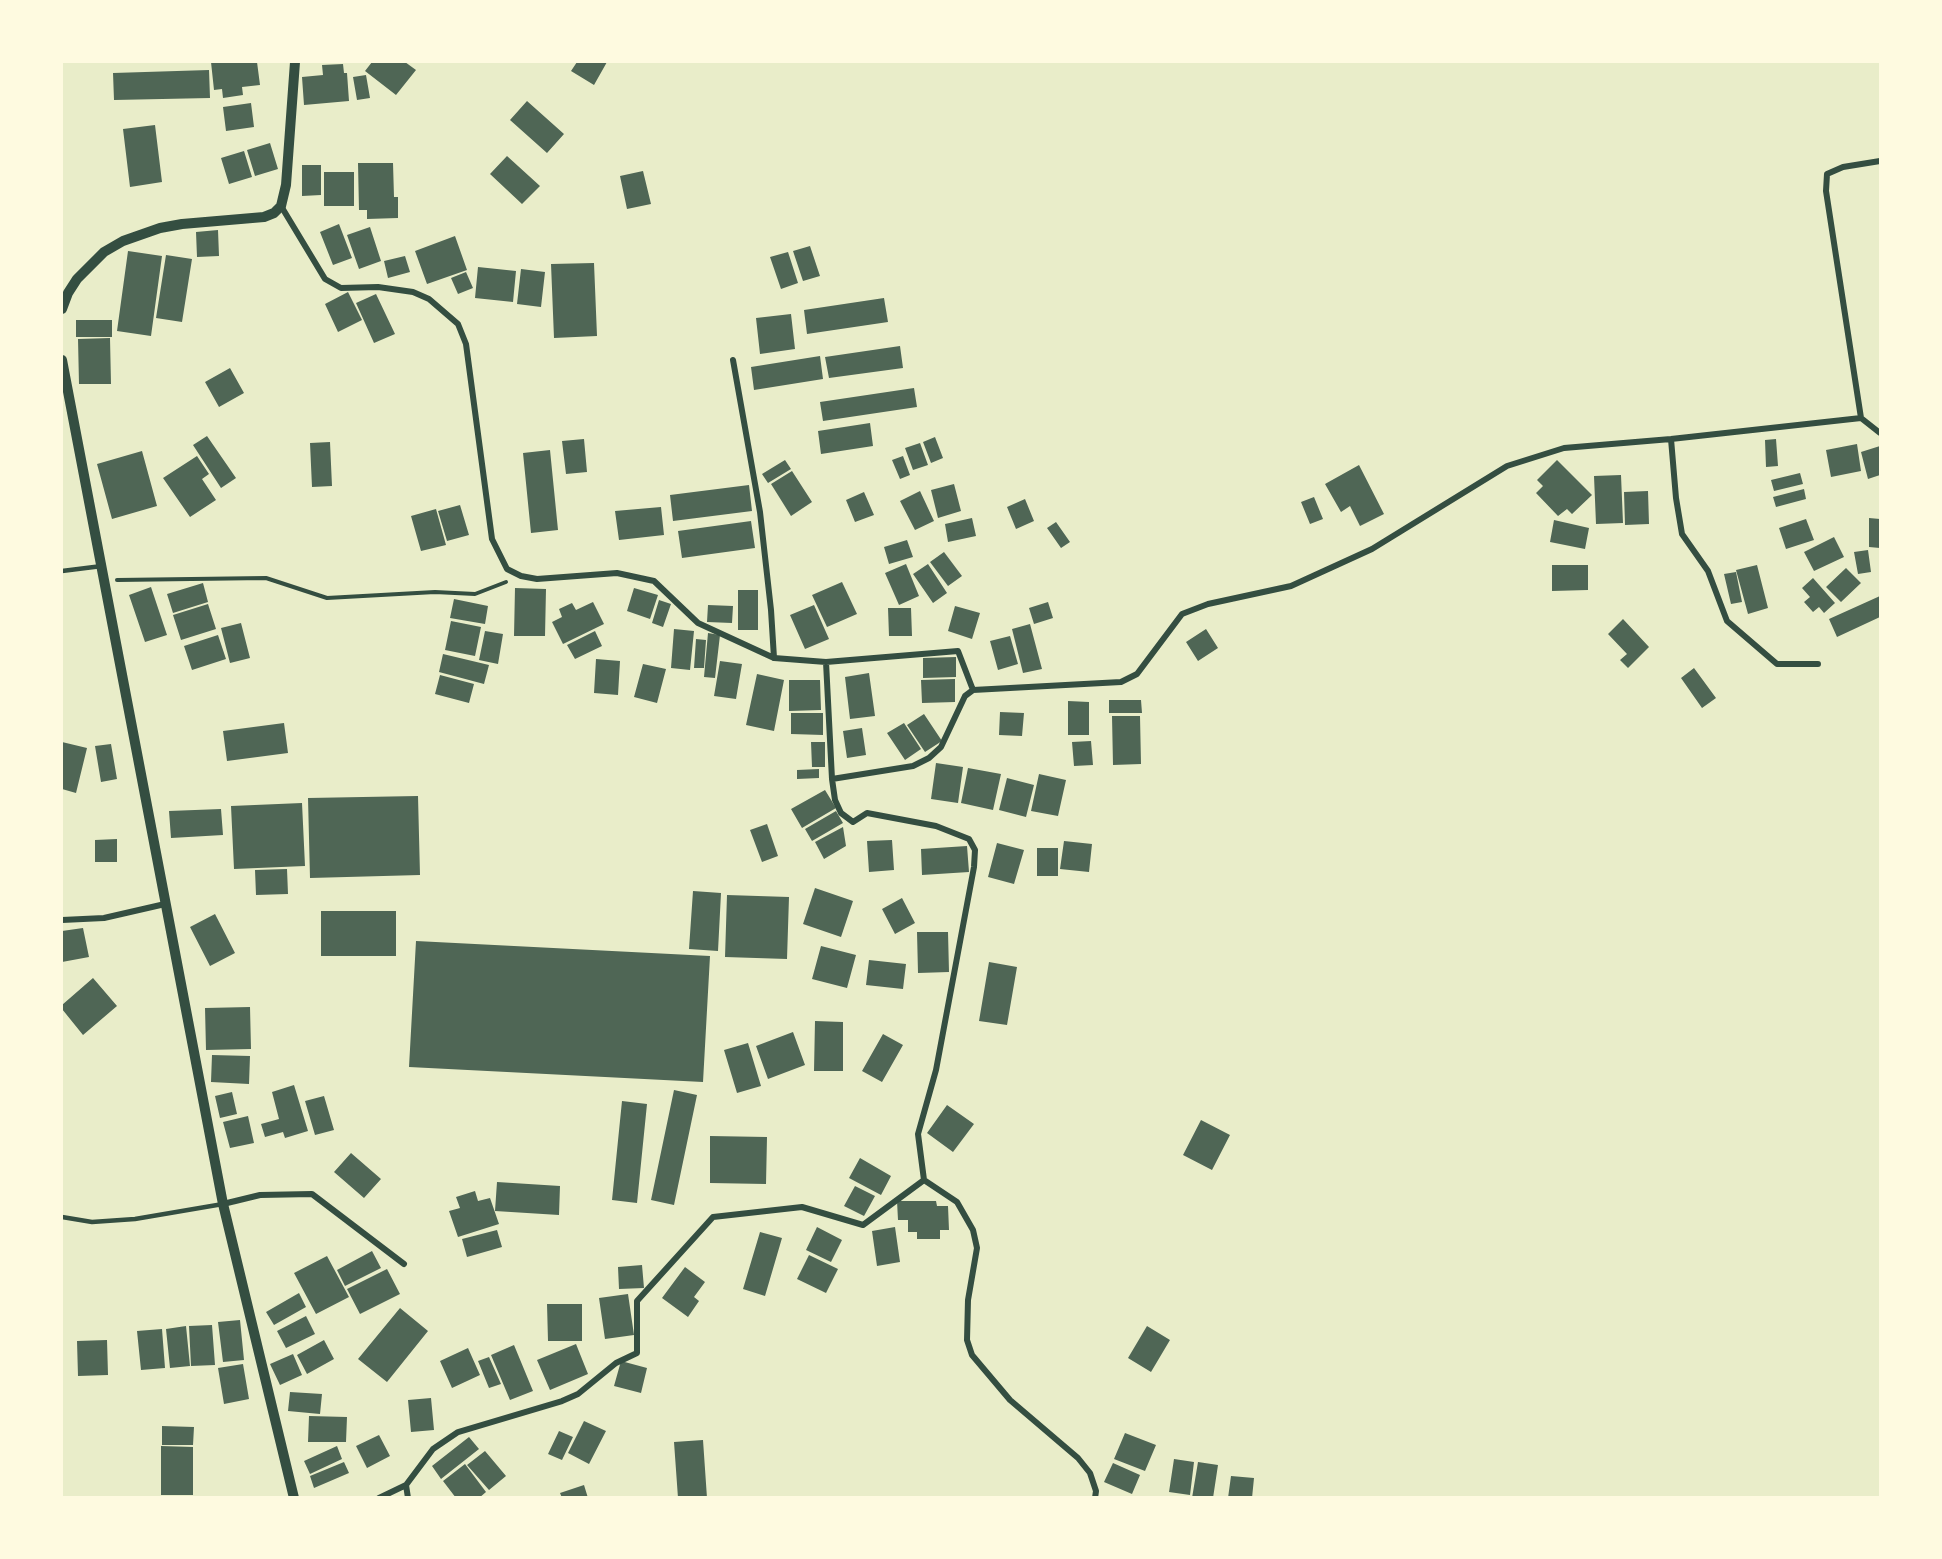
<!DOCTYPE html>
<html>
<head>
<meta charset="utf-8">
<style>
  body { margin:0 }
  #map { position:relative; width:1942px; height:1559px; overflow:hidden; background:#e9edc9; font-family:Manrope,sans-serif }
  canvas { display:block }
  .frame { position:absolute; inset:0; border:63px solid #fefae0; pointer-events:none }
</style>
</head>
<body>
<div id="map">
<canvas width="1942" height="1559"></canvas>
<div class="frame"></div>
</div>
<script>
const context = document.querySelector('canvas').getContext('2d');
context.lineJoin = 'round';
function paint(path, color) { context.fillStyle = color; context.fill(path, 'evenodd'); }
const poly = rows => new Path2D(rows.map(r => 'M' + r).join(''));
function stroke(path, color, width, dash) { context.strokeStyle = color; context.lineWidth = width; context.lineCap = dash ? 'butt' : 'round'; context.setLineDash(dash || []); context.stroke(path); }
paint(poly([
  [211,62,257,62,260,85,242,87,243,95,223,98,222,89,214,90],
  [372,62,405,62,416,70,396,95,365,71],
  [577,62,607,62,594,85,571,71],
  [343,64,344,73,347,73,349,101,304,105,302,77,323,75,322,65],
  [209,70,210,98,114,100,113,73],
  [366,75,370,98,357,100,353,77],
  [527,101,564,134,547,153,510,120],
  [251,103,254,127,226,131,223,107],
  [155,125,162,182,130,187,123,129],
  [270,143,278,169,255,176,247,150],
  [244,151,252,177,229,184,221,158],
  [507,156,540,186,522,204,490,174],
  [358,163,393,163,394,197,398,197,398,218,367,219,367,210,359,210],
  [302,165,321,165,321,195,302,196],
  [643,171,651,204,627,209,620,176],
  [324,172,354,172,354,206,324,206],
  [339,224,352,258,333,265,320,232],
  [370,227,381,261,359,269,347,235],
  [218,230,219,256,197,257,196,232],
  [455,236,467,270,427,284,415,251],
  [810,246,820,276,803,281,793,251],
  [128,251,162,256,151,336,117,331],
  [788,252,798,283,781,289,770,257],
  [166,255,192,259,182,322,156,318],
  [405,256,410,272,388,278,384,261],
  [594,263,597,336,554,338,551,264],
  [478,267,516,271,513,302,475,298],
  [521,269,545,272,541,307,517,304],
  [466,272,473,288,458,294,451,278],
  [348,292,362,320,338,332,325,304],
  [376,294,395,334,374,343,356,303],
  [884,298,888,322,807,334,804,310],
  [791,314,795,349,760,354,756,318],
  [76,320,112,320,112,337,76,337],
  [110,338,111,384,79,384,78,339],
  [900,346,903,368,829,378,825,357],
  [820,356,823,379,754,390,751,367],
  [230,368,244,393,219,407,205,382],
  [914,388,917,407,823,421,820,402],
  [870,423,873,446,821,454,818,431],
  [207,436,236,478,221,488,193,445],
  [935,437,943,458,931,463,923,442],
  [584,439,587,472,566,474,562,441],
  [1776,439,1778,466,1766,467,1765,440],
  [330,442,332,486,312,487,310,443],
  [920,443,928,465,913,470,905,448],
  [1857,444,1861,471,1831,477,1826,450],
  [1880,446,1880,475,1868,479,1861,452],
  [550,450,558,530,531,533,523,453],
  [142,451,157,506,112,519,97,464],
  [197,456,209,474,202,479,216,500,190,517,163,478],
  [903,456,910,475,900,479,892,460],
  [785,460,791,469,768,483,762,474],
  [1557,460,1592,495,1572,514,1567,509,1558,516,1536,493,1543,486,1537,480],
  [1359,465,1384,514,1360,526,1350,506,1341,512,1325,484],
  [792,471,812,502,791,516,771,484],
  [1800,473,1803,484,1774,491,1771,480],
  [1621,475,1623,523,1596,524,1594,476],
  [954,484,961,511,938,518,931,490],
  [749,485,752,511,673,521,670,495],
  [1804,489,1806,499,1776,507,1773,497],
  [920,491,934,521,915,530,900,501],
  [1648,491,1649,524,1625,525,1624,492],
  [864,492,874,515,855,522,846,500],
  [1314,497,1323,519,1310,524,1301,502],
  [1025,499,1034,521,1016,529,1007,507],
  [460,505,469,535,447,541,438,511],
  [661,507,664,535,619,540,615,511],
  [436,509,446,545,421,551,411,516],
  [972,518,976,536,948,542,945,524],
  [1869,518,1880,519,1880,548,1869,547],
  [1806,519,1814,540,1786,549,1779,528],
  [1554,520,1589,528,1585,549,1550,542],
  [751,521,755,548,682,558,678,531],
  [1056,522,1070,542,1061,548,1047,528],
  [1834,537,1844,557,1814,571,1804,552],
  [907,540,913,557,889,564,884,547],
  [1868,550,1871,572,1858,574,1854,552],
  [944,552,962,576,948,586,930,562],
  [906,564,919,596,899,605,885,573],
  [928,564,947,593,933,603,913,574],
  [1552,565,1588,565,1588,590,1552,591],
  [1757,565,1768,608,1748,614,1736,570],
  [1846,568,1861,583,1841,602,1826,587],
  [1736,572,1742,602,1731,604,1724,574],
  [1813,578,1835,603,1824,613,1819,607,1813,612,1804,602,1810,597,1802,588],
  [842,582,857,614,827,627,812,595],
  [203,583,208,602,173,613,167,594],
  [151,587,167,635,145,642,129,595],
  [515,588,546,589,545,636,514,636],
  [634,588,658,595,650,619,627,611],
  [738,590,758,590,758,630,738,630],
  [1880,596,1880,617,1837,637,1829,619],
  [454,599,488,606,485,624,450,618],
  [659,600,671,604,663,627,652,623],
  [593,602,604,624,563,644,552,622,562,617,559,609,572,603,576,610],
  [1048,602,1053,618,1034,624,1029,608],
  [208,604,216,629,181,640,173,615],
  [708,605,733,606,732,623,707,622],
  [814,605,829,639,805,649,790,615],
  [955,606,980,613,972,639,948,631],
  [888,608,911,608,912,636,889,636],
  [1623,619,1649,647,1628,668,1620,660,1627,654,1608,634],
  [451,621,481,627,475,656,445,650],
  [241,623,250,658,230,663,221,628],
  [1030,624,1042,669,1023,673,1012,629],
  [674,629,694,631,690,670,671,668],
  [1206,629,1218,648,1198,661,1186,642],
  [485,631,503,634,498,664,479,660],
  [595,631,602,646,575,659,567,645],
  [708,633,720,635,715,678,704,677],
  [218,635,226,659,192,670,184,646],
  [1010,636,1018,664,998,670,990,641],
  [696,639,706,640,704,668,694,668],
  [443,654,489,665,484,684,439,672],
  [956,657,956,677,923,678,923,658],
  [596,659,620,661,618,695,594,693],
  [720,661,742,664,736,699,714,696],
  [643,664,666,669,657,703,634,697],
  [1694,668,1716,698,1702,708,1681,678],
  [869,673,875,716,850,719,845,677],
  [757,674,784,680,774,731,746,725],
  [440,675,474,684,469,703,435,694],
  [955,679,955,702,922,703,921,680],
  [789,680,820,680,821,710,789,711],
  [1109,700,1141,700,1142,713,1109,713],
  [1068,701,1089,702,1089,735,1068,735],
  [1000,712,1024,713,1022,736,999,735],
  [791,713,823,713,823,735,791,734],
  [924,714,942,741,925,752,907,725],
  [1112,716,1140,716,1141,764,1113,765],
  [284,723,288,753,227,761,223,731],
  [904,723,921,749,905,760,887,733],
  [862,728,866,755,847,758,843,731],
  [1091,741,1093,765,1074,766,1072,742],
  [62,742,87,748,76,793,62,789],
  [811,742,825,742,825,767,812,767],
  [111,744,117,779,101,782,95,746],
  [936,763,963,767,958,803,931,799],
  [968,768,1001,774,993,810,961,803],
  [819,769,819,778,797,779,797,770],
  [1039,774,1066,780,1058,816,1031,811],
  [1007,778,1034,785,1026,817,999,810],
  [825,790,836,808,802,828,791,809],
  [418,796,420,875,310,878,308,798],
  [302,803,305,866,234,869,231,806],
  [221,809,223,835,171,838,169,811],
  [836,811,843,823,812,841,805,829],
  [767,824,778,856,762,862,750,830],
  [843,827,846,846,824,859,815,842],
  [117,839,117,862,95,862,95,840],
  [892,840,894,870,869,872,867,841],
  [1064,841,1092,844,1089,872,1060,869],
  [997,843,1024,850,1014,884,988,877],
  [967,846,969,872,922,875,921,849],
  [1037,848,1058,848,1058,876,1037,876],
  [287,869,288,894,256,895,255,870],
  [815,888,853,901,841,937,803,924],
  [693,891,721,893,718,951,689,949],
  [727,895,789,897,787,959,725,957],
  [902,898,915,923,895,934,882,909],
  [321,911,396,911,396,956,321,956],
  [215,914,235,953,210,966,190,927],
  [83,928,89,957,62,962,62,931],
  [917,932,948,932,949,972,918,973],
  [416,941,710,956,703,1082,409,1067],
  [821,946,856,955,847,988,812,979],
  [869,960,906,964,903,989,866,985],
  [989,962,1017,967,1007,1025,979,1021],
  [93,978,117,1006,83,1035,62,1009,62,1005],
  [250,1007,251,1049,206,1050,205,1008],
  [815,1021,843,1022,843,1071,814,1071],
  [793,1032,805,1065,768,1079,756,1046],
  [883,1034,903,1045,882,1082,862,1071],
  [748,1043,761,1086,737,1093,724,1050],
  [212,1055,250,1056,249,1084,211,1082],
  [294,1085,308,1131,285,1138,283,1132,265,1137,261,1124,279,1119,272,1092],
  [674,1090,697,1095,674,1205,651,1200],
  [232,1092,237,1114,220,1118,215,1096],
  [324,1096,334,1130,315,1135,305,1101],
  [622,1101,647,1104,637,1203,612,1200],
  [947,1105,974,1124,953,1152,927,1133],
  [248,1116,254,1143,230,1148,223,1122],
  [1201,1120,1230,1135,1212,1170,1183,1155],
  [710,1136,767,1137,766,1184,710,1183],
  [351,1153,381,1179,364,1198,334,1172],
  [860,1158,891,1176,881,1195,849,1178],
  [497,1182,560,1186,559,1215,495,1211],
  [855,1186,875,1196,864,1216,844,1206],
  [475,1191,478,1201,490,1198,499,1224,458,1237,449,1211,460,1208,456,1197],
  [897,1201,936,1201,937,1206,948,1206,949,1230,940,1230,940,1239,917,1239,917,1232,908,1232,908,1220,898,1220],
  [817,1227,842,1240,831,1262,806,1250],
  [895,1227,900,1262,877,1266,872,1231],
  [497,1230,502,1247,467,1257,462,1239],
  [760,1232,782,1238,765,1296,743,1289],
  [372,1251,381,1268,345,1286,337,1270],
  [809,1255,838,1269,826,1293,797,1279],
  [327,1256,349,1297,316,1314,294,1273],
  [642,1265,644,1288,619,1289,618,1267],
  [685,1267,705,1282,694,1297,699,1301,688,1317,662,1298],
  [387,1269,400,1294,360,1314,347,1289],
  [299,1293,306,1307,274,1325,266,1312],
  [628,1294,634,1335,605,1339,599,1298],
  [547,1304,582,1304,582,1341,548,1341],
  [400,1308,428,1331,387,1382,358,1359],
  [306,1316,315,1334,286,1348,277,1331],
  [240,1320,244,1360,223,1362,218,1322],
  [212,1325,215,1365,191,1366,189,1326],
  [186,1326,190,1366,170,1368,166,1329],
  [1147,1326,1170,1340,1151,1372,1128,1358],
  [162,1329,165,1368,141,1370,137,1331],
  [107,1340,108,1375,78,1376,77,1341],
  [324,1340,334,1359,307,1374,297,1355],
  [576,1344,588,1374,550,1390,537,1360],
  [514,1345,533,1391,510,1400,491,1355],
  [468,1348,480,1375,452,1388,440,1361],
  [293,1354,302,1375,280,1385,270,1364],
  [489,1357,501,1384,489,1388,478,1361],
  [621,1361,647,1368,641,1393,614,1386],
  [243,1364,249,1399,224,1404,218,1368],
  [290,1392,322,1394,320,1414,288,1411],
  [431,1398,434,1430,411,1432,408,1400],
  [309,1416,347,1417,346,1442,308,1442],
  [584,1421,606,1431,589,1464,568,1453],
  [162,1426,194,1427,193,1445,162,1445],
  [559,1431,573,1437,562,1460,548,1454],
  [1125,1433,1156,1445,1145,1471,1114,1459],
  [379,1435,390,1456,367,1468,356,1446],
  [469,1437,479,1449,441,1479,432,1466],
  [703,1440,707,1498,678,1498,674,1442],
  [161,1446,193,1447,193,1495,161,1495],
  [337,1446,342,1459,310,1474,304,1461],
  [485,1451,506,1476,489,1490,467,1465],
  [1174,1459,1194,1462,1190,1495,1169,1492],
  [344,1462,349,1473,314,1488,310,1476],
  [1198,1462,1218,1465,1213,1498,1192,1498],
  [1113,1463,1140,1475,1132,1494,1104,1482],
  [465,1464,486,1492,479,1498,456,1498,443,1481],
  [1231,1476,1254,1478,1252,1498,1228,1498],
  [584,1485,588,1498,562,1498,560,1493]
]), '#4f6655');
stroke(poly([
  [117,580,266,578,327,598,435,592,475,594,506,582]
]), '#344e41', 4);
stroke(poly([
  [62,571,102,566],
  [62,1217,92,1222,135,1219,223,1204]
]), '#344e41', 4.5);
stroke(poly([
  [281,206,325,279,341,288,378,287,413,292,429,299,458,324,466,344,492,539,507,569,521,576,537,579,617,573,654,581,698,623,774,658,826,662,832,779,913,766,929,758,941,747,965,696,973,690,1121,682,1137,674,1182,614,1208,604,1291,586,1372,549,1507,466,1564,448,1671,439,1861,418,1826,191,1827,174,1843,167,1880,161],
  [733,360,760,512,771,610,774,658],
  [1861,418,1880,433],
  [1671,439,1676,498,1682,534,1708,571,1727,621,1777,664,1818,664],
  [826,662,958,651,973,690],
  [832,779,835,800,841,813,853,822,867,813,936,826,969,839,975,850,974,867,936,1070,918,1134,924,1180,957,1202,973,1230,977,1248,968,1300,967,1340,972,1355,1010,1400,1078,1458,1090,1473,1096,1491,1095,1498],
  [62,920,104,918,165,904],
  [223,1204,260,1195,312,1194,404,1264],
  [406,1485,408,1498],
  [379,1498,406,1485,433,1449,458,1432,562,1401,578,1394,616,1363,637,1353,637,1301,713,1217,802,1207,863,1225,924,1180]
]), '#344e41', 6);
stroke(poly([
  [62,309,68,293,77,279,104,252,123,241,160,228,182,224,264,217,274,213,281,206,286,185,295,62],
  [62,360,223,1204,294,1498]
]), '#344e41', 10);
</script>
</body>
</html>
